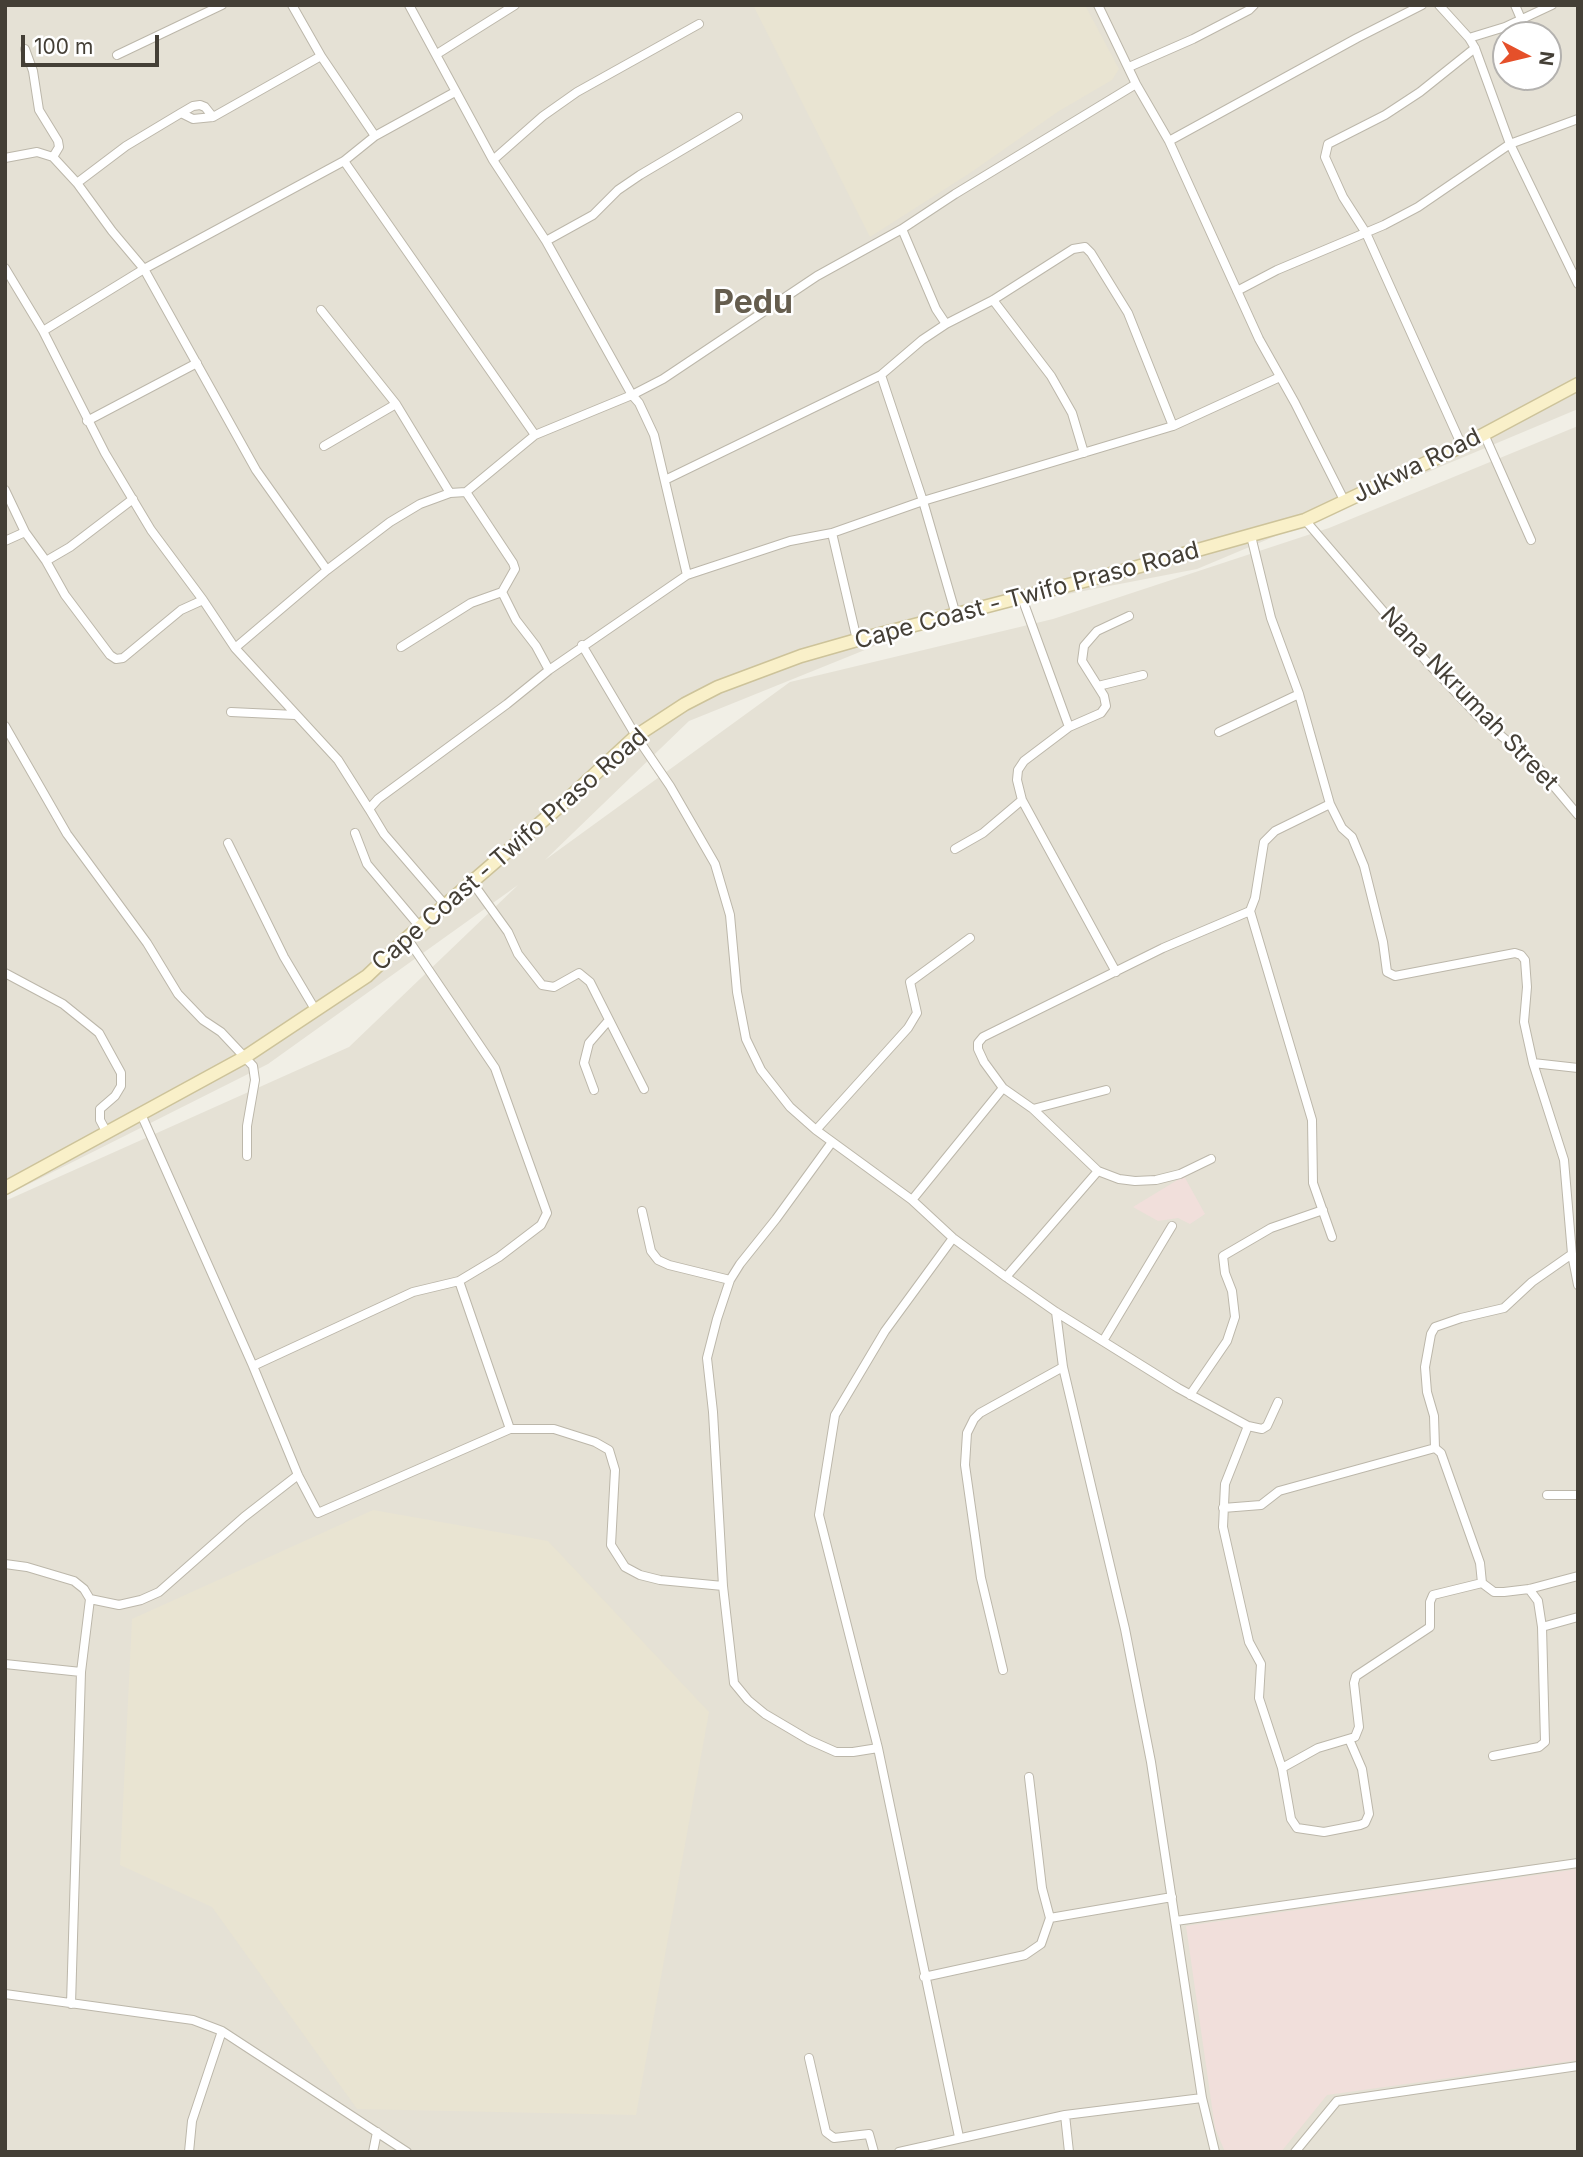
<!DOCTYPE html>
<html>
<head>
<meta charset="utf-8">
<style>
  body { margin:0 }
  #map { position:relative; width:1583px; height:2157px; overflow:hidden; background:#f1efe6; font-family:Inter,sans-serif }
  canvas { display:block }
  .frame { position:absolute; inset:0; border:7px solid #443f36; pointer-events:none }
  .north { position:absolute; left:1492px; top:21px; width:70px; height:70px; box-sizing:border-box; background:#fff; border:2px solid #b4b2af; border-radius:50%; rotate:97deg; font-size:19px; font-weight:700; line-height:28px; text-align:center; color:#443f36 }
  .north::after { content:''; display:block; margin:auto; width:24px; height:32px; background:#e5502a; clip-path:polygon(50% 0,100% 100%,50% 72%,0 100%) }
  .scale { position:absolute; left:21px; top:35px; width:138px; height:32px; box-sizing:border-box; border:4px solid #443f36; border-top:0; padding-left:9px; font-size:21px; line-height:24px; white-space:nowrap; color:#443f36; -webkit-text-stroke:5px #fff; paint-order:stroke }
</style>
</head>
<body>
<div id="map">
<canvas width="1583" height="2157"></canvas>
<div class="frame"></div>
<div class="north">N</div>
<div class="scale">100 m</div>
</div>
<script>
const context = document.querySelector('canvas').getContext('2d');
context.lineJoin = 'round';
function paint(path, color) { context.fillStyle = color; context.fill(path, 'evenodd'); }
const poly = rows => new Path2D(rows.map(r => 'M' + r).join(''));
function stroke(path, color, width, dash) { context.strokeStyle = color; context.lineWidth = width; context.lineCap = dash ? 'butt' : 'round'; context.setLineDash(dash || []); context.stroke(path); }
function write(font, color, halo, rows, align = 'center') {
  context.font = font + ' Inter,sans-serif'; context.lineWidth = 5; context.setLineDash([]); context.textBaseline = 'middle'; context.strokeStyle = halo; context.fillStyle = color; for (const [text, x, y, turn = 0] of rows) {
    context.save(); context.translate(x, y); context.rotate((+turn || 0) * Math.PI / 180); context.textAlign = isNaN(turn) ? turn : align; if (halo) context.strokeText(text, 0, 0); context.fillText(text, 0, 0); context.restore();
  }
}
paint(poly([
  [5,5,1578,5,1578,409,1197,569,944,618,689,721,545,860,790,682,1053,619,1329,528,1578,426,1578,2152,5,2152,5,1201,349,1047,518,885,268,1064,5,1196],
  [1506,35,1548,35,1548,77,1506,77]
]), '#e5e1d5');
paint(poly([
  [753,5,1085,5,1119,69,1112,80,1059,111,970,173,870,237],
  [373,1510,548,1541,709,1712,636,2115,357,2109,212,1907,120,1865,132,1619]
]), '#e9e4d2');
paint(poly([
  [1184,1176,1205,1214,1190,1224,1178,1218,1158,1221,1133,1207],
  [1578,1869,1578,2060,1327,2095,1281,2152,1225,2152,1215,2128,1186,1926]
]), '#f1dfdb');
const street = poly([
  [292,5,321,56],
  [409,5,493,160,546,241,632,395,663,379,817,276,902,229],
  [1098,5,1136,84,1169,141,1259,339,1295,403,1345,502],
  [1515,5,1521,19],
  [1469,38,1505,27,1552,5],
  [25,49,33,71,39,110,58,141,59,147,53,157],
  [437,54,515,5],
  [117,55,222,5],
  [1129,67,1193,39,1249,10,1254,5],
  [181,113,193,106,200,105,205,107,213,117],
  [1578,119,1510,144,1578,284],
  [1169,141,1357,38,1422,5],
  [5,158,37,152,53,157,77,183,112,231,144,269,256,470,327,570],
  [493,160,543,116,577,92,699,24],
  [344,161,535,435],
  [77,183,126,146,181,113,193,119,213,117,321,56,375,136],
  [546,241,593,215,618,190,640,175,738,117],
  [5,268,43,331,105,453,151,530,203,600,235,648,338,760,369,809],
  [1237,291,1277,270,1384,225,1418,207,1510,144,1475,48,1469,38,1439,5],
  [993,300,1051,376,1072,413,1084,453],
  [321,310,396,404],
  [946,324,993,300,1073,249,1085,247,1091,253,1128,313,1173,426],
  [43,331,144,269,344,161,375,136,455,92],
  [881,375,923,501,1173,426,1280,377],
  [87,421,197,363],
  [1484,434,1531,540],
  [324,446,396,404,450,493],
  [1462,446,1366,233,1343,197,1325,157,1328,144,1385,115,1420,92,1475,48],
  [665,480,881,375,922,340,946,324,936,309,902,229,955,194,1136,84],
  [5,490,25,532,46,561,70,547,133,499],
  [466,492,513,563,515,569,502,592],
  [1305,520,1426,661,1480,718,1536,765,1578,815],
  [832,533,923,501,956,615],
  [1251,536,1271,618,1299,694,1330,804,1342,828,1352,837,1364,866,1383,942,1387,972,1395,976,1515,953,1521,955,1525,960,1527,987,1524,1022,1533,1063],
  [5,541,25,532],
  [46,561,65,595,110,655,116,659,123,658,181,610,203,600],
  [1022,598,1069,727,1024,761,1018,770,1017,780,1022,800,1116,972],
  [582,645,636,736,670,786,715,864,730,915,737,992,746,1039,761,1070,790,1107,816,1130,912,1200,953,1238,1006,1277,1056,1312,1178,1388,1248,1426,1262,1429,1267,1426,1278,1402],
  [401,647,471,603,502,592,516,620,536,646,549,670,687,575,790,541,832,533,857,640],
  [235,648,327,570,390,522,420,504,450,493,466,492,535,435,632,395,639,403,654,435,687,575],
  [1098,686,1143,675],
  [231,712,295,715],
  [5,726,67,834,147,943,178,994,203,1020,221,1032,253,1066,255,1080,247,1126,247,1156],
  [1069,727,1101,713,1106,706,1104,696,1082,661,1084,646,1097,631,1129,616],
  [1219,732,1299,694],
  [355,833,367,864,420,927],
  [228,843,284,957,316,1011],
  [955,849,983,833,1022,800],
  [472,882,508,932,518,954,542,985,554,987,579,973,590,982,644,1089],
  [446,906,384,834,369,809,378,799,507,704,549,670],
  [1250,911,1312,1120,1313,1183,1332,1237],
  [407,938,495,1068,547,1213,541,1225,499,1257,459,1281],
  [5,973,63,1004,99,1033,121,1073,121,1086,115,1096,100,1109,100,1120,107,1133],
  [1578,1068,1533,1063,1564,1160,1572,1254,1578,1285],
  [594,1090,584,1063,589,1043,609,1020],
  [1033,1109,1106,1090],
  [141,1114,253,1366,298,1475,318,1513,510,1429,554,1429,595,1442,609,1450,615,1470,611,1545,625,1567,640,1575,660,1580,723,1586,713,1412,707,1358,717,1319,730,1280,740,1264,776,1219,832,1142],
  [816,1130,908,1028,917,1013,910,982,970,938],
  [1211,1159,1180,1174,1156,1180,1135,1181,1119,1179,1098,1171,1033,1109,1003,1088,984,1062,978,1049,978,1043,983,1037,1163,948,1250,911,1255,898,1264,842,1275,831,1330,804],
  [912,1200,1003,1088],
  [642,1211,651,1251,658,1260,669,1265,730,1280],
  [953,1238,885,1331,835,1415,819,1515,878,1748,959,2137],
  [1006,1277,1098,1171],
  [1056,1312,1063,1367,1125,1629,1151,1762,1202,2098,1215,2152],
  [1103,1341,1172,1226],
  [253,1366,413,1292,459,1281,510,1429],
  [1190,1395,1227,1341,1235,1317,1232,1291,1225,1273,1223,1256,1271,1228,1323,1210],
  [1248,1426,1225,1484,1223,1527,1249,1642,1261,1664,1259,1698,1282,1768,1318,1748,1355,1737,1359,1727,1354,1683,1356,1676,1430,1627,1430,1602,1433,1595,1482,1583],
  [1435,1448,1434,1416,1427,1392,1425,1367,1431,1334,1435,1327,1461,1318,1504,1308,1532,1282,1572,1254],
  [1547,1495,1578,1495],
  [1223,1508,1261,1505,1279,1491,1435,1448,1441,1453,1480,1563,1482,1583,1494,1592,1504,1592,1529,1589,1578,1576],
  [5,1564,27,1567,74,1581,84,1589,90,1599],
  [723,1586,734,1683,748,1700,765,1714,809,1740,836,1752,853,1752,878,1748],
  [1542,1627,1578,1617],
  [5,1664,81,1672],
  [1003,1670,981,1578,965,1465,967,1433,974,1419,980,1413,1063,1367],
  [1493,1756,1539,1747,1545,1742,1542,1627,1538,1601,1529,1589],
  [1282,1768,1291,1819,1297,1828,1324,1832,1360,1825,1365,1823,1369,1814,1362,1769,1349,1739],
  [1029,1777,1042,1888,1050,1918,1172,1897],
  [1176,1921,1578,1863],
  [924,1977,1025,1955,1041,1944,1050,1918],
  [5,1994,193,2020,222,2031,407,2152],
  [71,2004,81,1672,90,1599,119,1605,141,1600,159,1592,244,1517,298,1475],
  [809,2058,826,2132,834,2138,869,2134,874,2152],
  [1065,2115,1069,2152],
  [189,2152,192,2121,222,2031],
  [373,2152,377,2132],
  [899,2152,1065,2115,1202,2098],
  [1295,2152,1337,2101,1578,2066]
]);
const secondary = poly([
  [5,1188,245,1057,367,976,407,938,568,799,636,736,685,704,718,687,801,656,857,640,1126,570,1305,520,1462,446,1578,384]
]);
stroke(street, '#bcb7aa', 10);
stroke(secondary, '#cdc39a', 15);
stroke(street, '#fff', 8);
stroke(secondary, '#f9f0c9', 12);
write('24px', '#443f36', '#fff', [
  ["Jukwa Road",1417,466,-26],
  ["Cape Coast - Twifo Praso Road",1027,596,-15],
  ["Nana Nkrumah Street",1469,699,46],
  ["Cape Coast - Twifo Praso Road",510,850,-41]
]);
write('bold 32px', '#655d4e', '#fff', [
  ["Pedu",753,303]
]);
</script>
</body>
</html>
